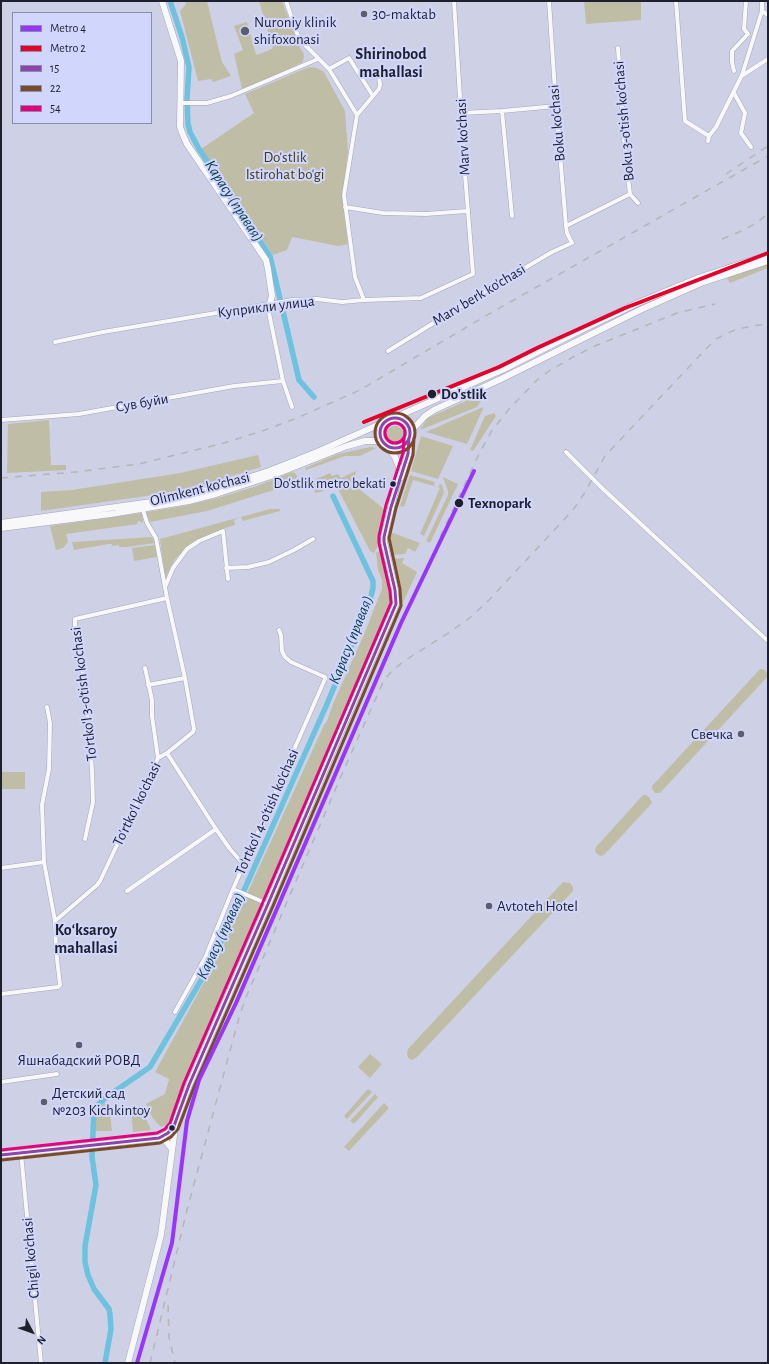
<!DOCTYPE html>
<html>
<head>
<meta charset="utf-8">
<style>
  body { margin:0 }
  #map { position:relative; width:769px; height:1364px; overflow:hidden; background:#ced1e5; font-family:"Alegreya Sans",sans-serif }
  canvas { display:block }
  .frame { position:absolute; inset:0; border:2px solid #1e202e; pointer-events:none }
  .legend { position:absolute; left:12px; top:12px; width:140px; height:112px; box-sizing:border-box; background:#d1d6fd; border:1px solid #898daa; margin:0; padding:5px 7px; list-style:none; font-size:12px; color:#1e202e }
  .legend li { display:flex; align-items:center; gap:8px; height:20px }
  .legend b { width:20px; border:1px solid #898daa }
  .north { position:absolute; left:12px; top:1312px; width:40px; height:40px; -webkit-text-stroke:3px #d1d6fd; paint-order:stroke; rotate:131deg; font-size:11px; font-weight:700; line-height:16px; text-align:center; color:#1e202e }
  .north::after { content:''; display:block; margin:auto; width:14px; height:18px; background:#1e202e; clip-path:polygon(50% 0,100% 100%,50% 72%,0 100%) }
</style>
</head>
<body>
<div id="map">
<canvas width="769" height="1364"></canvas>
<div class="frame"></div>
<ul class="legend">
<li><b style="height:5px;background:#93f"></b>Metro 4</li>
<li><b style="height:5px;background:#e4002b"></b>Metro 2</li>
<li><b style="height:5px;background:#8e44ad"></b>15</li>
<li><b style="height:5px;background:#7a4b2a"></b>22</li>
<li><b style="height:5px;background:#e5007d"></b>54</li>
</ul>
<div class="north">N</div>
</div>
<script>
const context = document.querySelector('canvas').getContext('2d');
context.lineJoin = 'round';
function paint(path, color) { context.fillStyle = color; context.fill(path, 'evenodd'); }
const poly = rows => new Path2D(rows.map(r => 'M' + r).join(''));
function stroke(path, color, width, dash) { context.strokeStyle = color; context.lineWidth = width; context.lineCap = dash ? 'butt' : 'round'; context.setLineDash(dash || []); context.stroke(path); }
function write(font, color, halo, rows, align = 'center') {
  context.font = font + ' "Alegreya Sans",sans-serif'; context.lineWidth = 4; context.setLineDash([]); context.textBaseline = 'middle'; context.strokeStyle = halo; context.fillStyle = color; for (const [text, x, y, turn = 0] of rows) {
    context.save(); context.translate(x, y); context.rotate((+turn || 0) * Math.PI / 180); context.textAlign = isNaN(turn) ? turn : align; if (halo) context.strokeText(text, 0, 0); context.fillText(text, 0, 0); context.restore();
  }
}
paint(poly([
  [185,1,207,1,222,62,231,76,213,82,211,79,198,81,180,11,186,4],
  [259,1,282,1,300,48,304,54,303,62,274,76,242,89,234,54,243,50,234,26,247,22,256,55,268,51,273,48],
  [584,1,641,1,641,20,586,24],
  [309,67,317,68,324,72,345,111,348,152,342,197,348,244,338,246,292,237,287,250,273,255,201,149,254,113,245,94],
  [768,264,768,268,730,283,726,277],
  [479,395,482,395,484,396,477,407,420,430,428,418],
  [483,407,483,409,467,444,426,432],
  [494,413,496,416,473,451,470,450,485,416],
  [49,420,51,465,66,465,66,470,7,473,8,424],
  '387 434a8 8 0 1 1 16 0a8 8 0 1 1-16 0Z',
  [421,436,453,446,438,479,411,471],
  [370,447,376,448,360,456,345,456,306,470,305,468,338,454],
  [258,455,261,467,203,485,160,494,41,511,41,492,72,490,180,473],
  [356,471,353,484,384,509,378,546,374,553,370,551,336,485,320,492,315,493,311,481,330,473,332,476,338,474,341,478],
  [292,472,295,473,297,476,296,483,207,511,150,522,146,512,184,506,221,497,257,486],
  [410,475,435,482,434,486,413,480,404,507,400,506],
  [443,477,458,484,430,543,426,541,448,495,448,491],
  [440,484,442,485,444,493,424,536,420,534,440,488,438,487],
  [270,509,280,509,280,511,243,521,241,517,234,520,235,525,225,528,190,545,175,559,165,578,160,539],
  [142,513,143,522,142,523,140,521,137,522,138,524,66,534,68,542,63,548,56,550,50,526],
  [390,532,420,543,415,552,408,548,405,554,393,555,389,538],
  [152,537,155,543,127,547,119,547,119,545,112,546,112,544,109,544,74,550,72,542],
  [155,545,157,557,134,561,132,548],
  [380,550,389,587,389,606,327,749,167,1125,161,1127,156,1122,152,1117,146,1104,165,1094,169,1079,155,1072,219,955,324,725,327,721,333,704,365,632,382,589,382,580,378,570,376,553],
  [404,558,402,563,417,572,400,609,401,591,394,559],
  [760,669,765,670,768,676,660,793,655,793,652,789,652,786],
  [1,772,25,772,25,789,1,789],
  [643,795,646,795,649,797,652,803,604,855,600,856,597,854,595,851,596,847],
  [563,882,570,883,573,887,573,891,417,1057,412,1060,408,1058,407,1053,408,1049],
  [370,1054,382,1064,370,1078,358,1067],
  [368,1089,372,1092,347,1119,344,1116],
  [375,1094,378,1097,354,1124,350,1121],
  [105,1102,106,1105,109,1104,112,1131,96,1131,96,1112],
  [384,1103,389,1108,349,1151,344,1147],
  [140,1106,151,1130,133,1132,131,1110]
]), '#c0bda6');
stroke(poly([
  [170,1,182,37,189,67,187,99,188,124,190,132,199,149,270,256,299,380,314,397],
  [105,1363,111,1329,110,1314,109,1309,94,1289,88,1275,85,1262,85,1246,96,1185,92,1157,94,1108,108,1096,150,1067,213,960,327,704,369,604,373,588,373,581,333,496]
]), '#6dc2e0', 5.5);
const street = poly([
  [286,1,299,39,329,69,357,115],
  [676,1,685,121,709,136],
  [762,11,768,15],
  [618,48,625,153,630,194,638,203],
  [329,69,349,58,373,96],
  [734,71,732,62,732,51,748,34,744,29,746,1],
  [743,75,768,59],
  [734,93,745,113,741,133,751,147],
  [180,103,207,103,231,96,318,59],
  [502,111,512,216],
  [461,113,502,111,556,106],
  [708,141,709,136,716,127,742,75,762,11,762,1],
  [345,207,383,213,426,214,467,211],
  [566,226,630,194],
  [364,300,355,277,344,195,357,115,379,89,380,85,379,76],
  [270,303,269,313,283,381,292,407],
  [55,342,103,332,293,300,317,299,342,302,364,300,421,298,473,274,464,162,454,1],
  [388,351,479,295,552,252,572,243,567,233,566,226,556,106,549,1],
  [1,420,79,414,234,386,283,381],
  [566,452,603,489,768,641],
  [226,568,248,567,269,562,294,550,313,539],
  [165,587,173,568,187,549,199,541,223,531,228,579],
  [145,668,152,700,152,716,158,758],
  [148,685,185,678],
  [167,753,216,829,230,849,244,865],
  [85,839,93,802,92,770,85,685,75,633,75,619,167,598],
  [1,868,44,862],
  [233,889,268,904],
  [127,891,216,829],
  [55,921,97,885,100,881,158,758,167,753,193,732,194,729,185,678,167,598,156,538,147,523,143,510],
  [1,994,58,987,60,985,56,950,55,921,44,862,42,805,49,769,50,723,47,707],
  [175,1012,205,958,233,889,325,679,325,677,291,662,285,657,282,651,281,635,279,630],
  [1,1082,57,1074],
  [21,1153,41,1363]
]);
const secondary = poly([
  [162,1,181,61,180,127,183,135,187,144,266,260,268,269,272,296,270,303],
  '380 433a15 15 0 1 1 30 0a15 15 0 1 1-30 0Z',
  [408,454,409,438,412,430,425,416,434,410,501,379,640,310,701,283,768,261],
  [401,477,409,451],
  [1,523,166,500,216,488,269,471,317,452,502,370,579,331,638,303,698,278,768,255],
  [1,528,111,514,189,501,216,494,271,476,347,446,365,441,375,441,387,445,395,457,399,467,399,474,384,537,384,542,395,590,396,604,342,729,268,904,189,1085,174,1126,168,1133,159,1138,1,1155],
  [159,1138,165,1140,171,1148],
  [128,1363,161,1235,175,1128]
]);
stroke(street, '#a3a5b5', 5);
stroke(secondary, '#a3a5b5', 7);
stroke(street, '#f8f8fb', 4);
stroke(secondary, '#f8f8fb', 6);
stroke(poly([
  [726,174,768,146],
  [722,239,744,230,756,223,768,214],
  [1,478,75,472,139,464,224,443,262,431,297,418,360,390,387,374,489,314,768,156],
  [440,537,479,454,491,432,509,409,537,380,549,371,573,357,595,346,677,313,715,304],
  [168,1305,169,1337,175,1363],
  [150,1363,187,1210,240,1014,247,995,342,774,384,680,392,671,404,661,450,632,471,617,489,600,573,510,584,494,605,456,704,351,716,339,730,332,738,329,752,326,768,324]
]), '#b4b4b9', 1.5, [7, 7]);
stroke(poly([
  '380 433a15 15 0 1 1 30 0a15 15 0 1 1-30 0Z',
  [1,1155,159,1138,168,1133,174,1126,189,1085,268,904,396,604,395,590,384,542,384,537,391,507,408,454,409,438]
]), '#8e44ad', 3);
stroke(poly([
  '375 433a20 20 0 1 1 40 0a20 20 0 1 1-40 0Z',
  [2,1160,160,1143,171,1137,178,1129,194,1087,273,906,401,606,400,589,389,538,396,508,413,455,414,438]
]), '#7a4b2a', 3);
stroke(poly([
  '385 433a10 10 0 1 1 20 0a10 10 0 1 1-20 0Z',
  [1,1150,157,1133,165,1129,170,1123,184,1083,263,902,391,603,390,591,379,543,379,536,386,505,403,453,404,438]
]), '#e5007d', 3);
stroke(poly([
  [137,1363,172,1243,187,1121,199,1080,236,1003,401,623,474,471]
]), '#93f', 4);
stroke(poly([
  [364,422,499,367,537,348,625,308,768,253]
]), '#e4002b', 4);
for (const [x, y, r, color] of [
  [364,14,4,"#5c5e6e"],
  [245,31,5,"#5c5e6e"],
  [432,394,5,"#1e202e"],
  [393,484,3.5,"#1e202e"],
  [459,503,5,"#1e202e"],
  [741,734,4,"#5c5e6e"],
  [489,906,4,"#5c5e6e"],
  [79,1045,4,"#5c5e6e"],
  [44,1102,4,"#5c5e6e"],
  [172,1128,3.5,"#1e202e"]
]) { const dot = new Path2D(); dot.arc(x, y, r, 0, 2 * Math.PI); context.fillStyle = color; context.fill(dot); stroke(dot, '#d1d6fd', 1.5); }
write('14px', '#1e202e', '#d1d6fd', [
  ["Do'stlik metro bekati",386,484]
], 'right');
write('15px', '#1e202e', '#d1d6fd', [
  ["30-maktab",372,14],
  ["Nuroniy klinik",254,22],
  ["shifoxonasi",254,39],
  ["Свечка",733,734,"right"],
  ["Avtoteh Hotel",497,906],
  ["Яшнабадский РОВД",79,1060,"center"],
  ["Детский сад",52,1093],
  ["№203 Kichkintoy",52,1110]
], 'left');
write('15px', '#1e202e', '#d1d6fd', [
  ["Boku 3-o'tish ko'chasi",624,121,-95],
  ["Boku ko'chasi",557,123,-95],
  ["Marv ko'chasi",463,137,-93],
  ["Marv berk ko'chasi",479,295,-31],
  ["Куприкли улица",266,307,-7],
  ["Сув буйи",142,403,-10],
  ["Olimkent ko'chasi",200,489,-14],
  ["To'rtko'l 3-o'tish ko'chasi",84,694,-97],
  ["To'rtko'l ko'chasi",137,804,-64],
  ["To'rtko'l 4-o'tish ko'chasi",267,812,-66],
  ["Chigil ko'chasi",31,1258,-95]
]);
write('15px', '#423b14', '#d1d6fd', [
  ["Do'stlik",285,157],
  ["Istirohat bo'gi",285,174]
]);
write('bold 15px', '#1e202e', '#d1d6fd', [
  ["Do'stlik",441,394],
  ["Texnopark",468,503]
], 'left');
write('bold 16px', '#1e202e', '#d1d6fd', [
  ["Shirinobod",391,54],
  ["mahallasi",391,72],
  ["Koʻksaroy",86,930],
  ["mahallasi",86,948]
]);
write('italic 16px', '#053d4b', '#d1d6fd', [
  ["Карасу (правая)",234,201,57],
  ["Карасу (правая)",351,640,-68],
  ["Карасу (правая)",221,936,-65]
]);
</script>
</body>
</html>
